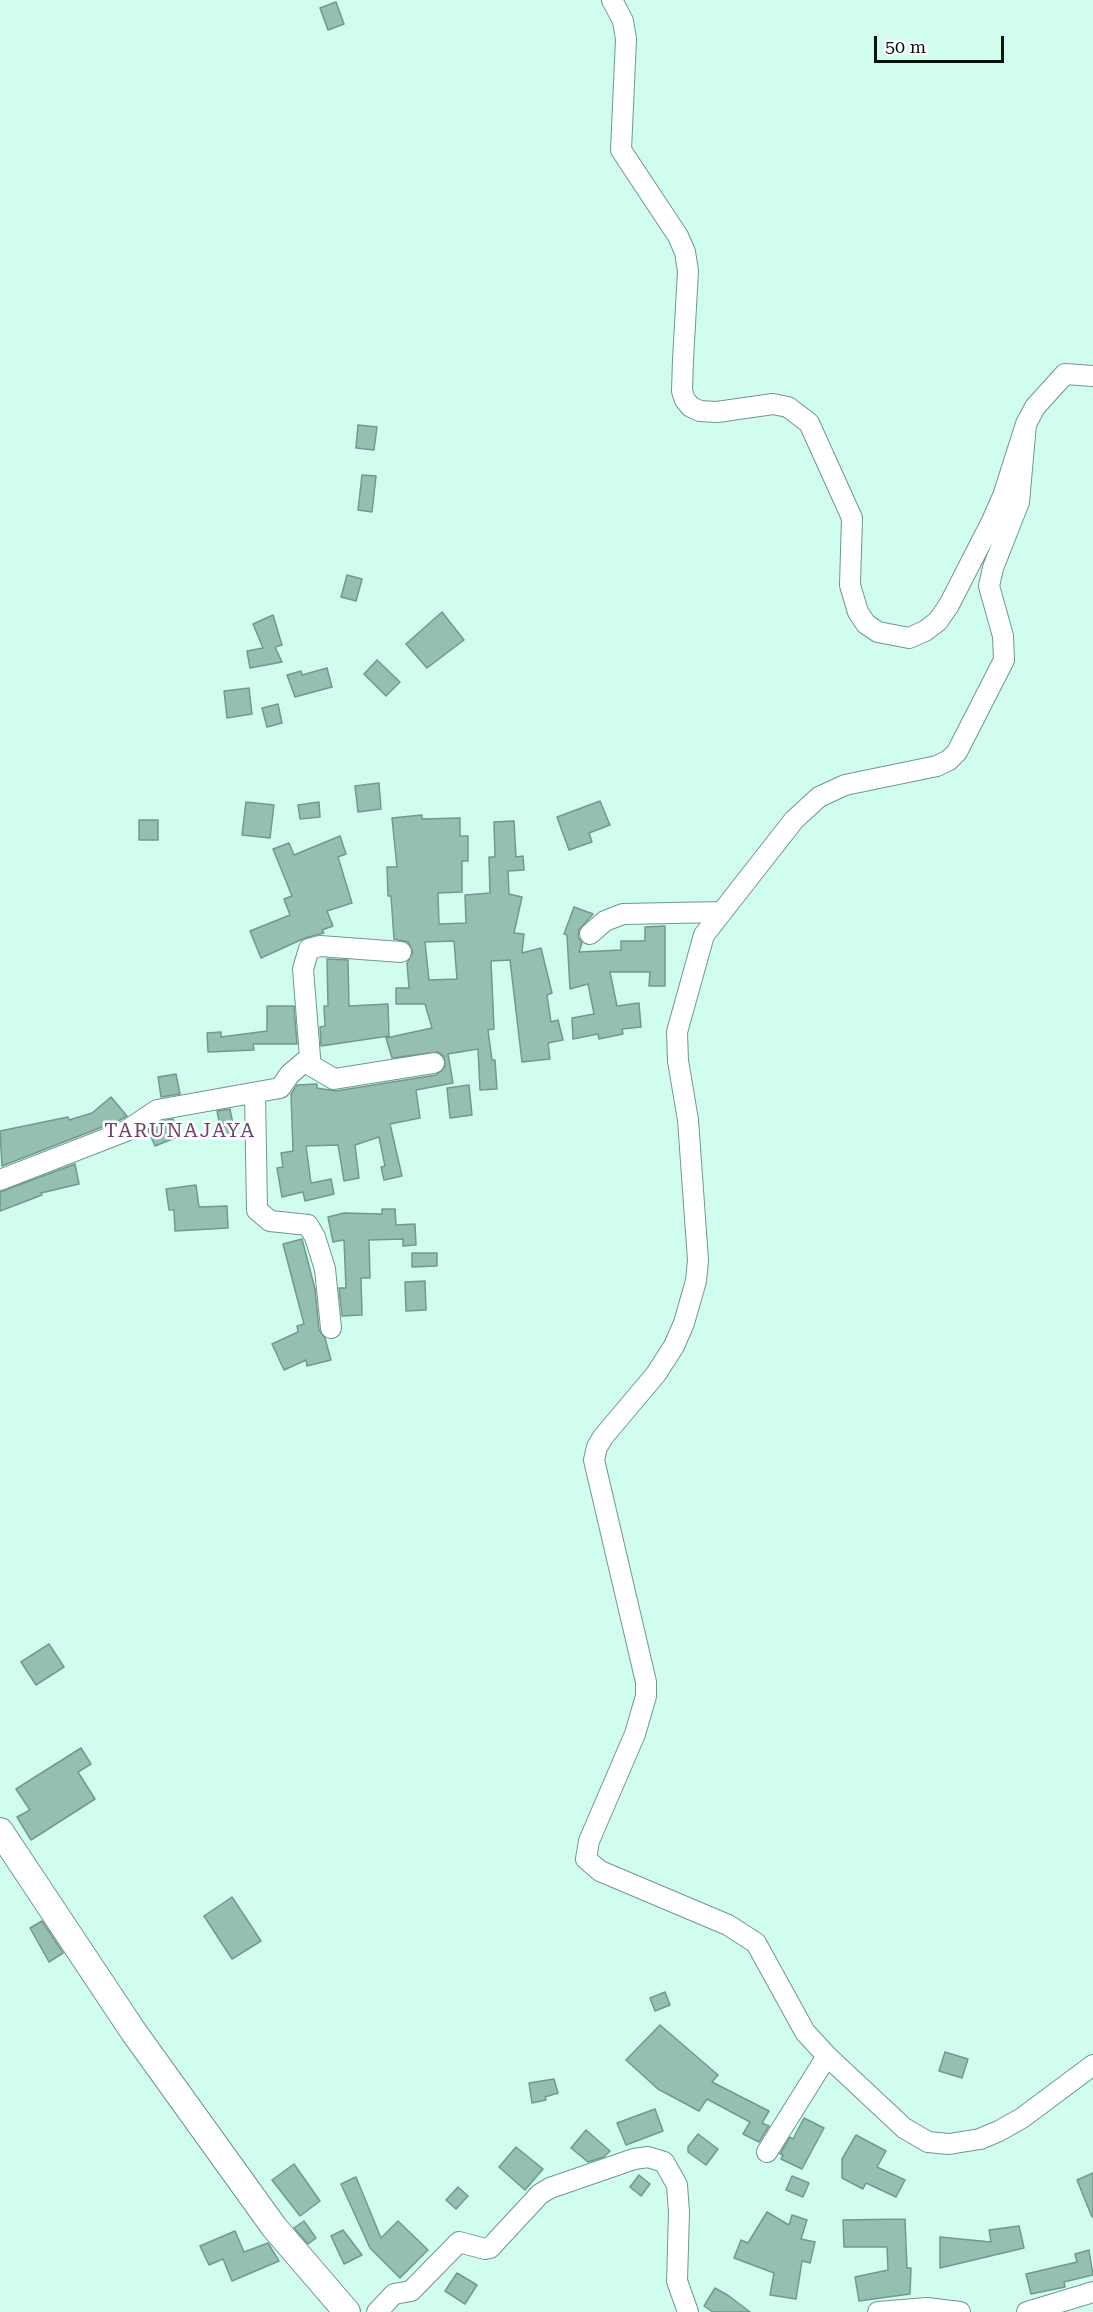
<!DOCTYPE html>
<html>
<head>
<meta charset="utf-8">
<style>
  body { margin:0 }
  #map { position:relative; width:1093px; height:2312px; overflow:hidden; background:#d1fdef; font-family:"Roboto Serif",serif }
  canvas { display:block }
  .scale { position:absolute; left:874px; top:36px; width:130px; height:27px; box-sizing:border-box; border:3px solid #03130e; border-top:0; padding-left:8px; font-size:18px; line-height:21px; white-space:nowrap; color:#03130e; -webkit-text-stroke:4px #fff; paint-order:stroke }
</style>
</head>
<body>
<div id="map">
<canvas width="1093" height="2312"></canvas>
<div class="scale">50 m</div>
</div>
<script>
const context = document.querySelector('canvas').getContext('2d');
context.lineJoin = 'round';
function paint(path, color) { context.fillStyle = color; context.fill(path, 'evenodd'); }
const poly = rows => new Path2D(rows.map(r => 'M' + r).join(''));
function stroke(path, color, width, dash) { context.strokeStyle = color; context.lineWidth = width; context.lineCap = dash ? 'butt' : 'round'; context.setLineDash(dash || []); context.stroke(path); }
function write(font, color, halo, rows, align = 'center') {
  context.font = font + ' "Roboto Serif",serif'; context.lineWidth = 5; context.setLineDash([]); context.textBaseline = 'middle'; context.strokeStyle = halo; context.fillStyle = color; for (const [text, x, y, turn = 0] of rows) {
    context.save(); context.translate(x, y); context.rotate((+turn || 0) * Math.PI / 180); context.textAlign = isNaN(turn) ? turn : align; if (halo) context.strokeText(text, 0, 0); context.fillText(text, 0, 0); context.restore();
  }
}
const building = poly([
  [336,2,344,24,328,30,320,8,336,2],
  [358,425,377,427,374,450,356,448,358,425],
  [362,475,376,476,372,512,358,510,362,475],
  [347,575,362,579,356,601,341,597,347,575],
  [442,612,464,640,427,668,406,644,442,612],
  [273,615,282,645,275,647,282,662,250,668,247,651,263,648,253,624,273,615],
  [377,660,400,682,386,696,364,674,377,660],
  [327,668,332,687,295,697,287,675,301,671,302,675,327,668],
  [249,688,252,714,227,718,224,691,249,688],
  [278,704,282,723,267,727,262,708,278,704],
  [379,783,381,809,358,812,355,786,379,783],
  [600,801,610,825,589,833,592,842,569,850,557,817,600,801],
  [246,802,274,805,270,838,242,835,246,802],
  [319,802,320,817,300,819,298,805,319,802],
  [422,815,422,819,460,818,460,836,468,836,468,861,462,861,462,892,438,893,439,924,466,923,465,895,490,893,489,857,495,857,494,822,514,821,516,857,523,856,524,870,508,871,509,894,522,897,514,933,524,934,522,953,541,948,552,993,547,995,551,1022,558,1020,563,1040,548,1043,550,1059,522,1062,510,960,491,961,494,1029,488,1030,492,1060,495,1060,497,1089,480,1090,478,1049,448,1054,453,1083,416,1090,420,1118,390,1124,402,1176,384,1180,381,1167,385,1166,379,1137,355,1145,359,1178,344,1181,338,1145,306,1146,311,1183,331,1179,334,1194,305,1201,303,1192,282,1197,277,1168,283,1167,281,1153,293,1151,291,1094,297,1085,317,1084,317,1088,336,1091,436,1075,445,1067,444,1056,438,1052,392,1058,386,1038,432,1028,425,1004,396,1004,396,988,409,988,407,963,413,952,408,942,394,939,391,896,388,896,387,867,397,867,392,818,422,815],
  [454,941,457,979,429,980,425,942,454,941],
  [139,820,158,820,158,840,139,840,139,820],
  [340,836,346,854,338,857,352,903,327,911,333,926,322,930,324,933,305,938,261,958,250,931,290,915,284,899,292,896,273,849,289,843,294,855,340,836],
  [574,907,593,914,579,930,578,937,582,943,579,952,621,950,621,941,645,941,645,927,665,926,665,986,649,986,650,972,610,972,617,1006,639,1003,641,1027,622,1029,623,1034,599,1039,598,1034,573,1039,572,1018,594,1014,588,984,570,989,567,935,564,934,574,907],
  [327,959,348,960,349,1006,388,1004,389,1036,321,1046,320,1027,325,1026,324,1006,328,1006,327,959],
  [267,1006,294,1006,297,1044,253,1044,254,1050,208,1052,207,1033,221,1032,221,1037,267,1031,267,1006],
  [176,1074,180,1094,161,1097,158,1077,176,1074],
  [469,1085,472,1115,450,1118,447,1088,469,1085],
  [111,1097,127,1116,120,1120,2,1166,0,1131,68,1117,69,1120,92,1113,111,1097],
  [230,1109,235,1134,222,1137,217,1111,230,1109],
  [173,1119,180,1136,155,1146,148,1130,162,1121,173,1119],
  [75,1164,79,1184,41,1193,42,1195,0,1211,0,1192,75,1164],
  [196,1185,199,1207,227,1206,228,1228,175,1231,174,1210,169,1210,166,1189,196,1185],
  [382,1209,395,1209,396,1225,415,1224,416,1245,403,1246,403,1239,369,1240,370,1278,361,1278,362,1315,342,1316,339,1288,346,1288,344,1240,333,1242,328,1217,344,1213,382,1214,382,1209],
  [302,1239,315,1289,319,1330,325,1338,331,1360,307,1366,306,1360,284,1370,272,1344,298,1332,297,1326,304,1324,283,1244,302,1239],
  [412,1253,437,1253,437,1266,412,1267,412,1253],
  [425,1281,426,1310,406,1311,405,1282,425,1281],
  [49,1644,64,1667,36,1685,21,1662,49,1644],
  [81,1748,91,1764,78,1772,95,1799,31,1840,17,1817,30,1810,16,1789,81,1748],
  [232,1897,261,1941,232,1959,204,1916,232,1897],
  [42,1921,63,1953,49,1962,30,1928,42,1921],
  [665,1992,670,2005,655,2011,650,1998,665,1992],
  [660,2025,718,2075,712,2082,769,2111,762,2123,769,2126,759,2142,743,2134,750,2122,707,2099,699,2111,658,2089,626,2060,660,2025],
  [945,2052,968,2059,962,2078,939,2071,945,2052],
  [554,2079,558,2093,545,2097,546,2100,532,2103,529,2083,554,2079],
  [655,2109,663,2131,626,2145,617,2123,655,2109],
  [804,2118,824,2128,802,2169,781,2159,783,2155,780,2154,790,2137,793,2139,804,2118],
  [586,2130,610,2151,604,2157,588,2162,571,2148,586,2130],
  [698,2134,718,2149,706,2165,688,2152,688,2147,698,2134],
  [856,2135,886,2151,877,2167,905,2180,896,2197,866,2183,863,2189,842,2178,842,2159,856,2135],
  [516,2147,543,2169,525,2190,499,2167,516,2147],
  [294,2164,320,2201,300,2216,272,2180,294,2164],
  [1093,2173,1093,2216,1092,2217,1077,2180,1093,2173],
  [639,2175,650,2184,641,2196,630,2187,639,2175],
  [792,2176,809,2183,803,2197,786,2190,792,2176],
  [356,2177,381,2238,398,2221,428,2250,400,2278,370,2248,341,2184,356,2177],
  [458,2187,468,2196,456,2209,446,2200,458,2187],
  [767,2212,789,2225,792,2215,807,2220,801,2239,815,2242,810,2263,802,2261,796,2299,770,2295,774,2273,734,2258,741,2240,748,2243,767,2212],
  [905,2219,907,2268,911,2268,910,2294,859,2301,855,2277,888,2270,887,2247,844,2247,843,2220,905,2219],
  [304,2221,316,2238,308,2244,294,2228,304,2221],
  [1019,2226,1024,2248,940,2268,940,2237,991,2242,989,2230,1019,2226],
  [343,2230,362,2255,344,2264,331,2236,343,2230],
  [235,2231,244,2252,268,2243,279,2261,232,2281,223,2259,209,2265,200,2246,235,2231],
  [1089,2250,1093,2275,1064,2282,1065,2287,1031,2294,1026,2274,1077,2262,1075,2254,1089,2250],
  [457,2273,477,2285,465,2304,445,2291,457,2273],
  [715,2288,729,2296,750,2312,713,2312,704,2306,715,2288]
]);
paint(building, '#94bfb1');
stroke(building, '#709a8d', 1.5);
const minor = poly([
  [612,0,623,21,626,39,621,150,678,236,685,252,688,271,683,360,682,391,685,400,691,407,700,411,717,412,773,404,788,407,809,423,852,518,850,585,858,612,866,624,878,632,909,638,925,631,938,621,949,605,992,521,1003,496,1026,424,1035,407,1065,374,1093,376],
  [1026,424,1019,502,993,568,989,586,1003,636,1004,660,957,752,949,760,937,766,845,785,819,797,794,820,704,935,677,1032,678,1061,688,1120,698,1260,696,1281,684,1323,674,1346,656,1374,603,1437,597,1447,594,1460,646,1682,646,1696,635,1734,589,1841,586,1859,600,1871,728,1925,756,1943,805,2032,827,2056,904,2128,928,2142,949,2144,980,2139,999,2131,1022,2118,1093,2065],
  [590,934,605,921,623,914,721,912],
  [305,1062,334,1079,434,1063],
  [255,1093,257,1210,270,1221,308,1225,315,1237,325,1269,331,1328],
  [0,1180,126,1131,157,1110,280,1088,290,1074,310,1057,303,969,309,949,320,946,401,952],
  [767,2152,827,2056],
  [377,2312,394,2294,411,2291,459,2242,485,2249,490,2248,540,2194,550,2188,634,2159,648,2157,664,2162,677,2185,679,2212,677,2281,688,2312],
  [878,2312,927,2308,960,2312],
  [1027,2312,1093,2292]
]);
const tertiary = poly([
  [0,1831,133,2031,274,2227,347,2312]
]);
stroke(minor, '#6e988b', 22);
stroke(tertiary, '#6e988b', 28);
stroke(minor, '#fff', 20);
stroke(tertiary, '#fff', 26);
context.letterSpacing = '1.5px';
write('20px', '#734072', '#fff', [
  ["TARUNAJAYA",180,1131]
]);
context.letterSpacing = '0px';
</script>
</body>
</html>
